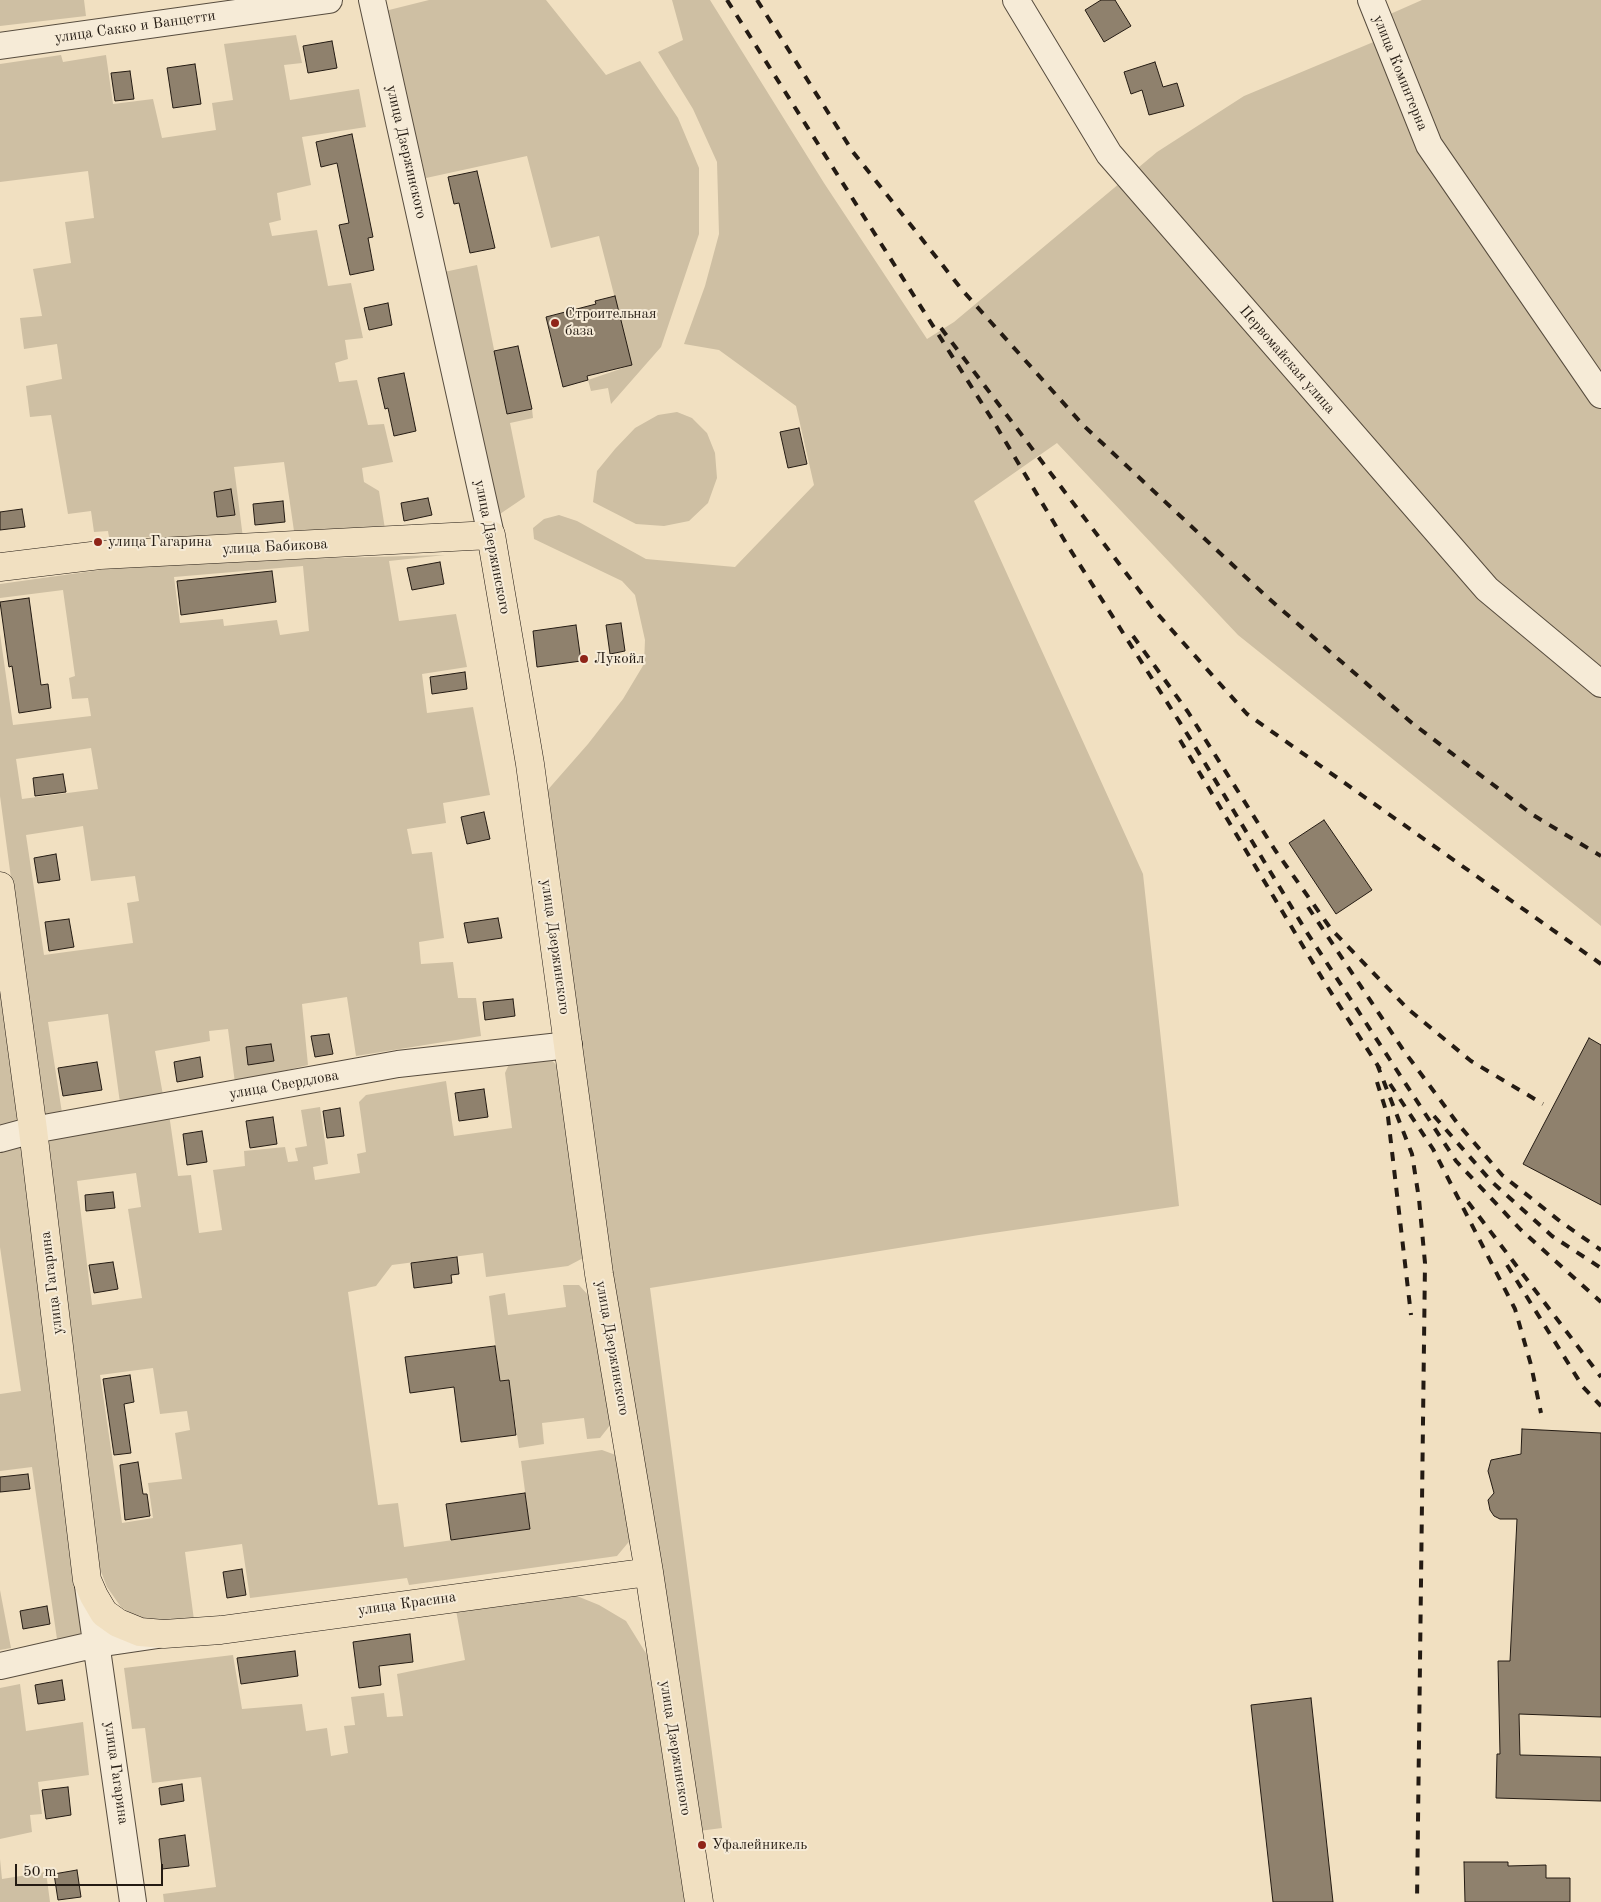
<!DOCTYPE html>
<html>
<head>
<meta charset="utf-8">
<style>
  body { margin:0 }
  #map { position:relative; width:1601px; height:1902px; overflow:hidden; background:#f1e0c1; font-family:"Old Standard TT",serif }
  canvas { display:block }
  .scale { position:absolute; left:15px; top:1864px; width:148px; height:22px; box-sizing:border-box; border:2px solid #241b13; border-top:0; padding-left:6px; font-size:15px; line-height:18px; white-space:nowrap; color:#241b13; -webkit-text-stroke:4px #f6ebd7; paint-order:stroke }
</style>
</head>
<body>
<div id="map">
<canvas width="1601" height="1902"></canvas>
<div class="scale">50 m</div>
</div>
<script>
const context = document.querySelector('canvas').getContext('2d');
context.lineJoin = 'round';
function paint(path, color) { context.fillStyle = color; context.fill(path, 'evenodd'); }
const poly = rows => new Path2D(rows.map(r => 'M' + r).join(''));
function stroke(path, color, width, dash) { context.strokeStyle = color; context.lineWidth = width; context.lineCap = dash ? 'butt' : 'round'; context.setLineDash(dash || []); context.stroke(path); }
function write(font, color, halo, rows, align = 'center') {
  context.font = font + ' "Old Standard TT",serif'; context.lineWidth = 4; context.setLineDash([]); context.textBaseline = 'middle'; context.strokeStyle = halo; context.fillStyle = color; for (const [text, x, y, turn = 0] of rows) {
    context.save(); context.translate(x, y); context.rotate((+turn || 0) * Math.PI / 180); context.textAlign = isNaN(turn) ? turn : align; if (halo) context.strokeText(text, 0, 0); context.fillText(text, 0, 0); context.restore();
  }
}
paint(poly([
  [0,0,84,0,86,16,0,26],
  [429,0,546,0,606,75,640,61,678,118,699,168,699,234,661,347,611,404,608,388,591,391,588,380,632,365,599,236,551,248,527,156,426,178,385,11],
  [672,0,710,0,824,183,927,339,954,322,1157,152,1244,96,1395,33,1388,15,1422,0,1601,0,1601,926,1238,635,1057,443,974,501,1143,874,1179,1206,979,1235,650,1288,722,1828,699,1831,609,1273,545,793,588,744,623,699,644,664,645,640,635,595,622,581,534,539,533,528,544,519,559,515,577,521,646,559,735,567,814,485,796,406,719,350,684,344,705,286,719,234,717,162,693,109,658,52,683,40],
  [296,35,302,63,284,65,290,100,359,89,366,127,302,137,311,185,277,193,281,220,269,223,272,236,317,230,328,286,351,283,363,338,345,340,348,359,335,363,339,382,357,380,368,425,384,424,393,462,362,468,364,482,379,491,385,529,294,531,284,462,234,467,243,538,109,537,108,531,94,532,91,511,68,514,51,415,30,417,26,386,62,379,57,344,24,349,20,318,42,316,33,269,71,263,65,222,94,218,88,171,0,182,0,64,61,55,63,62,106,55,113,104,153,99,162,138,216,130,212,103,233,100,224,44],
  [477,265,507,414,532,409,533,418,510,423,525,497,497,516,444,272],
  [677,412,692,418,707,433,715,453,717,478,708,503,689,521,664,526,636,524,593,502,597,471,615,449,635,428,658,415],
  [445,555,389,561,399,621,456,614,467,667,422,674,427,713,473,707,490,795,443,803,446,823,407,829,412,854,432,852,444,938,419,942,421,964,453,962,458,998,476,998,481,1036,356,1056,347,997,302,1004,308,1065,235,1083,228,1029,209,1031,210,1041,155,1051,163,1095,120,1103,108,1014,48,1022,62,1113,43,1117,0,796,0,634,13,725,91,716,88,698,72,699,69,678,75,676,63,590,0,598,0,584,150,563],
  [303,566,309,631,280,635,277,620,224,626,223,619,180,623,174,577],
  [91,748,98,789,22,799,16,759],
  [83,826,91,881,135,876,139,901,127,903,133,943,44,955,26,835],
  [0,966,22,1123,0,1128],
  [549,1058,561,1069,587,1256,568,1266,486,1277,483,1253,392,1265,376,1286,348,1292,378,1505,398,1503,404,1547,530,1529,521,1461,602,1450,621,1457,632,1538,617,1556,409,1585,407,1578,250,1598,242,1544,185,1552,194,1620,163,1624,139,1618,121,1607,107,1587,98,1564,45,1138,169,1114,178,1176,191,1175,199,1233,222,1230,213,1170,245,1166,244,1151,285,1147,288,1162,298,1161,295,1148,307,1146,301,1110,320,1107,328,1164,313,1167,315,1180,360,1173,357,1154,366,1152,359,1102,366,1095,446,1081,454,1136,512,1128,505,1073,510,1062],
  [136,1173,141,1207,128,1209,142,1298,92,1305,77,1181],
  [153,1368,160,1414,187,1411,190,1430,175,1433,182,1479,148,1483,153,1518,122,1523,100,1375],
  [24,1143,86,1631,76,1644,58,1646,32,1467,0,1471,0,1394,21,1391,0,1247,0,1149],
  [563,1285,579,1285,597,1305,615,1419,600,1438,587,1439,584,1418,542,1423,544,1444,519,1448,509,1380,500,1381,489,1296,505,1293,508,1315,566,1307],
  [0,1590,11,1648,0,1650],
  [572,1594,599,1605,626,1621,647,1655,685,1902,164,1902,163,1894,216,1887,201,1777,152,1783,145,1728,132,1729,124,1668,233,1655,242,1709,302,1704,306,1731,327,1728,331,1756,348,1753,344,1726,355,1725,351,1697,384,1693,387,1717,403,1716,397,1674,465,1660,456,1610],
  [20,1684,26,1731,83,1722,89,1775,38,1782,42,1814,30,1815,32,1832,0,1839,0,1688],
  [0,1859,2,1879,46,1872,50,1902,0,1902]
]), '#cebfa3');
const building = poly([
  [1101,0,1115,0,1131,26,1104,42,1085,10,1101,0],
  [332,41,337,68,308,73,303,46,332,41],
  [1155,62,1163,87,1177,83,1184,106,1149,115,1142,90,1131,94,1124,72,1155,62],
  [195,64,201,104,173,108,167,68,195,64],
  [130,71,134,99,115,101,111,73,130,71],
  [352,134,373,237,368,238,374,270,350,275,339,225,349,223,337,163,321,167,316,142,352,134],
  [477,171,495,248,470,253,459,203,454,204,448,177,477,171],
  [615,296,632,365,587,376,588,380,563,387,546,317,596,304,595,301,615,296],
  [388,303,392,325,369,330,364,308,388,303],
  [518,346,532,409,507,414,494,351,518,346],
  [404,373,416,431,394,436,388,408,385,409,378,378,404,373],
  [799,428,807,464,788,468,780,432,799,428],
  [231,489,235,515,217,517,214,492,231,489],
  [428,498,432,515,404,521,401,503,428,498],
  [283,501,285,522,255,525,253,504,283,501],
  [22,509,25,527,0,530,0,512,22,509],
  [440,562,444,584,412,590,407,568,440,562],
  [272,571,276,602,181,615,177,581,272,571],
  [29,598,41,685,48,684,51,708,19,713,12,666,9,667,0,602,29,598],
  [621,623,625,651,610,654,606,625,621,623],
  [576,625,581,661,537,667,533,631,576,625],
  [465,672,467,689,432,694,430,677,465,672],
  [63,774,66,792,35,796,33,778,63,774],
  [484,812,490,839,467,844,461,817,484,812],
  [1324,820,1372,890,1336,914,1289,843,1324,820],
  [56,854,60,880,38,883,34,858,56,854],
  [498,918,502,938,468,943,464,923,498,918],
  [69,919,74,947,49,951,45,922,69,919],
  [513,999,515,1016,485,1020,483,1002,513,999],
  [329,1034,333,1054,315,1057,311,1036,329,1034],
  [1589,1038,1601,1045,1601,1205,1523,1164,1589,1038],
  [271,1044,274,1061,248,1065,246,1047,271,1044],
  [200,1057,203,1077,177,1082,174,1062,200,1057],
  [97,1062,102,1090,63,1096,58,1068,97,1062],
  [484,1089,488,1117,459,1121,455,1093,484,1089],
  [340,1108,344,1136,327,1138,323,1111,340,1108],
  [273,1117,277,1144,250,1148,246,1121,273,1117],
  [202,1131,207,1162,187,1165,183,1134,202,1131],
  [113,1192,115,1208,86,1211,85,1195,113,1192],
  [457,1257,459,1274,451,1275,452,1283,414,1288,411,1263,457,1257],
  [113,1262,118,1289,94,1293,89,1265,113,1262],
  [495,1346,500,1381,509,1380,516,1435,461,1442,454,1387,410,1393,405,1357,495,1346],
  [130,1375,134,1402,124,1404,131,1453,114,1455,103,1379,130,1375],
  [1522,1429,1601,1433,1601,1717,1519,1714,1520,1755,1601,1757,1601,1801,1496,1798,1497,1754,1500,1754,1498,1661,1510,1661,1517,1519,1500,1519,1494,1516,1490,1510,1488,1500,1494,1493,1488,1471,1491,1460,1521,1454,1522,1429],
  [138,1462,143,1494,147,1494,150,1516,125,1520,120,1465,138,1462],
  [28,1474,30,1489,0,1492,0,1477,28,1474],
  [525,1493,530,1529,451,1540,446,1504,525,1493],
  [242,1569,246,1595,227,1598,223,1572,242,1569],
  [47,1606,50,1624,23,1629,20,1611,47,1606],
  [410,1634,413,1662,379,1666,381,1685,359,1688,353,1642,410,1634],
  [295,1651,298,1676,241,1684,237,1658,295,1651],
  [62,1680,65,1700,38,1704,35,1685,62,1680],
  [1311,1698,1333,1902,1273,1902,1251,1705,1311,1698],
  [182,1784,184,1801,161,1805,159,1788,182,1784],
  [68,1787,71,1815,46,1819,42,1790,68,1787],
  [185,1835,189,1866,162,1869,159,1839,185,1835],
  [1464,1862,1508,1862,1508,1866,1546,1865,1546,1878,1570,1878,1570,1902,1465,1902,1464,1862],
  [77,1870,81,1897,58,1900,54,1874,77,1870]
]);
paint(building, '#8f816d');
stroke(building, '#241b13', 1);
const minor = poly([
  [372,0,491,535],
  [1016,0,1109,154,1487,589,1601,684],
  [1371,0,1429,145,1601,395],
  [0,46,329,0],
  [0,1139,33,1130,398,1064,569,1045],
  [88,1586,133,1902],
  [0,1666,97,1644,158,1635]
]);
const major = poly([
  [0,567,100,555,491,535,530,764,599,1274,649,1572,699,1902],
  [0,886,33,1130,87,1580,94,1596,104,1613,118,1623,140,1632,164,1634,221,1630,649,1572]
]);
stroke(minor, '#574c3e', 28);
stroke(major, '#241b13', 29);
stroke(minor, '#f6ebd7', 26);
stroke(major, '#f1e0c1', 28);
stroke(poly([
  [727,0,995,424,1066,543,1191,740,1306,931,1456,1161,1521,1230,1601,1302],
  [757,0,853,152,963,291,1084,426,1267,597,1412,723,1533,815,1601,856],
  [941,328,1154,610,1247,714,1601,964],
  [1133,636,1188,712,1275,850,1331,929,1408,1009,1471,1061,1543,1104],
  [1180,740,1325,983,1380,1069],
  [1308,907,1404,1051,1458,1124,1502,1175,1561,1222,1601,1250],
  [1377,1064,1412,1154,1419,1199,1425,1263,1417,1902],
  [1377,1082,1388,1117,1411,1315],
  [1390,1084,1433,1149,1515,1309,1531,1365,1541,1413],
  [1434,1116,1491,1181,1552,1236,1601,1268],
  [1468,1202,1601,1377],
  [1507,1265,1583,1387,1601,1406]
]), '#241b13', 4, [9, 9]);
for (const [x, y, r, color] of [
  [555,323,5,"#8f2418"],
  [98,542,5,"#8f2418"],
  [584,659,5,"#8f2418"],
  [702,1845,5,"#8f2418"]
]) { const dot = new Path2D(); dot.arc(x, y, r, 0, 2 * Math.PI); context.fillStyle = color; context.fill(dot); stroke(dot, '#f6ebd7', 2); }
write('15px', '#241b13', '#f6ebd7', [
  ["улица Сакко и Ванцетти",135,27,-8],
  ["улица Коминтерна",1400,73,68],
  ["улица Дзержинского",406,152,77],
  ["Первомайская улица",1287,360,49],
  ["улица Бабикова",275,547,-3],
  ["улица Дзержинского",492,547,79],
  ["улица Дзержинского",555,947,82],
  ["улица Свердлова",284,1085,-10],
  ["улица Гагарина",52,1283,-97],
  ["улица Дзержинского",612,1348,80],
  ["улица Красина",407,1604,-8],
  ["улица Дзержинского",675,1748,81],
  ["улица Гагарина",116,1773,82]
]);
write('15px', '#241b13', '#f6ebd7', [
  ["Строительная",565,314],
  ["база",565,331],
  ["улица Гагарина",108,542],
  ["Лукойл",594,659],
  ["Уфалейникель",712,1845]
], 'left');
</script>
</body>
</html>
